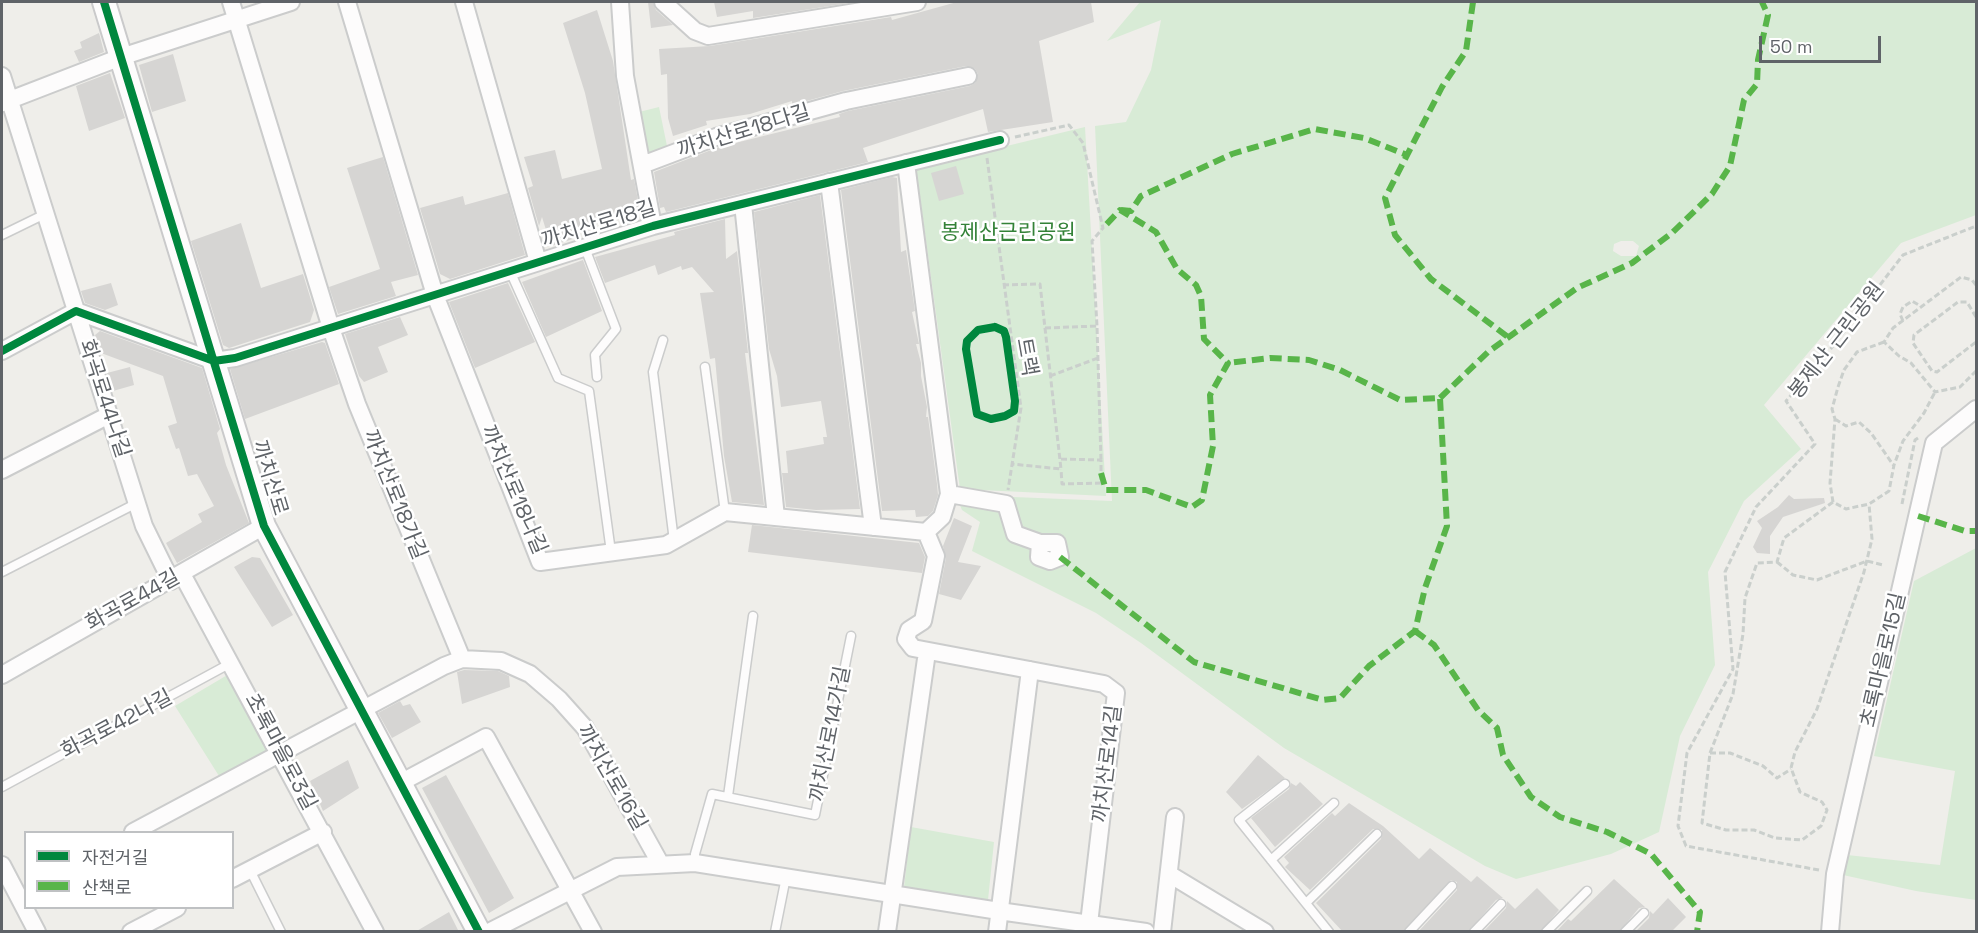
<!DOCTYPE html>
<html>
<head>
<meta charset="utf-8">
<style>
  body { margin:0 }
  #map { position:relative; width:1978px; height:933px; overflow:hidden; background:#efeeea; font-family:"Space Grotesk","Noto Sans KR",sans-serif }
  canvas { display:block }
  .frame { position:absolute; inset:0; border:3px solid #5f6368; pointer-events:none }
  .legend { position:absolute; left:24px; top:831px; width:210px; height:78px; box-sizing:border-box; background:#fff; border:2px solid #bfc1c3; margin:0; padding:8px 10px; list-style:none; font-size:18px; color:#5f6368 }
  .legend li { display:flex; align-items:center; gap:12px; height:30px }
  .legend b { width:30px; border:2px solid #bfc1c3 }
  .scale { position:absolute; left:1759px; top:36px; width:122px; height:27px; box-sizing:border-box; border:3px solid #5f6368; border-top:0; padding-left:8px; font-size:18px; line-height:21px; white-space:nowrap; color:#5f6368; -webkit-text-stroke:4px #fff; paint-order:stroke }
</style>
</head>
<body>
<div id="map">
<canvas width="1978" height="933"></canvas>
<div class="frame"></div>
<ul class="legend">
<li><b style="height:8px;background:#00873e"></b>자전거길</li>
<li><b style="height:8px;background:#58b549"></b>산책로</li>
</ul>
<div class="scale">50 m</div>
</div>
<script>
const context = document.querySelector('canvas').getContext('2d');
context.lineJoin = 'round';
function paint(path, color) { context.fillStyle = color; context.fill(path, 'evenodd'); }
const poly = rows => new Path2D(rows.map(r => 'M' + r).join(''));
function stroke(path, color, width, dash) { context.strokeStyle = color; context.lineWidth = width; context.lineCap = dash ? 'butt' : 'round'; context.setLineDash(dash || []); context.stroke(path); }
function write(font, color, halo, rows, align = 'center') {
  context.font = font + ' "Space Grotesk","Noto Sans KR",sans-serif'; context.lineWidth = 5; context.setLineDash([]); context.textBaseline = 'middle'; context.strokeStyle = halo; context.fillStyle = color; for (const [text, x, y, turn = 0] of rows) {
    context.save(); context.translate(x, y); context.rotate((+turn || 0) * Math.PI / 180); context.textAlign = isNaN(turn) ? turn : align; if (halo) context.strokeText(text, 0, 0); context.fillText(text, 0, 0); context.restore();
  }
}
paint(poly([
  [1140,2,1976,2,1976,215,1901,243,1764,405,1801,449,1744,501,1708,572,1715,665,1680,736,1659,832,1611,854,1516,879,1485,866,1284,748,1141,643,1096,613,972,551,980,522,962,510,959,503,964,495,1112,501,1095,126,1126,122,1151,70,1161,20,1107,41],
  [1621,241,1633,241,1639,246,1636,256,1621,256,1613,251,1614,244],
  [659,107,667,146,645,155,639,112],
  [1085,127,1106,496,960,489,916,168],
  [1976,548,1976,900,1916,891,1843,875,1847,855,1940,865,1955,771,1874,756,1914,581],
  [229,674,270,749,219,776,175,706],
  [911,827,994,842,988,900,904,887]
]), '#d8ebd6');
paint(poly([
  [648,2,653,2,656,10,673,25,651,28],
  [714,2,855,2,753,18,753,11,717,17],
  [957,2,1091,2,1094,22,1039,41,1053,122,988,132,983,109,863,148,868,162,666,212,664,207,660,208,654,172,719,147,840,117,839,114,848,111,970,86,975,83,978,74,975,69,966,66,843,91,792,105,792,101,750,114,706,121,707,125,673,136,668,118,667,74,661,75,659,49,710,46,891,17,892,20],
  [597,10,613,61,631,180,634,179,640,212,611,218,578,232,579,237,551,246,542,217,539,226,528,188,533,186,524,157,555,150,562,179,602,169,585,93,563,23],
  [99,33,104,52,79,62,74,51,82,48,80,42],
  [173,54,186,101,152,112,139,65],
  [110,73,125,118,89,131,76,86],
  [383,157,418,275,391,282,396,296,338,314,329,287,380,269,347,168],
  [956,166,964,194,939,201,931,173],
  [892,177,897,178,901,252,906,250,915,311,912,312,919,344,916,344,921,363,921,376,927,407,926,417,928,417,937,484,938,495,933,511,928,516,916,517,915,510,882,511,841,190],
  [508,193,525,255,450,279,440,274,420,208,463,196,465,205],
  [820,195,860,509,816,510,786,507,782,473,788,473,786,451,824,444,823,437,827,437,821,401,781,407,777,376,769,349,754,212],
  [725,219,726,259,737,251,748,353,745,353,764,505,732,502,724,456,715,358,710,359,700,293,714,292,692,267,682,270,681,266,658,275,655,265,605,283,595,257,675,235,674,232],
  [241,223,261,288,303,274,314,310,310,322,229,348,223,345,191,241],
  [583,260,602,311,546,337,522,282],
  [111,283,118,305,105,310,85,303,81,291],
  [508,283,535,342,475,368,449,302],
  [400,317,408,335,378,347,388,372,364,382,359,376,345,334],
  [100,331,202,368,220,429,217,433,226,465,249,523,177,563,166,543,202,522,198,514,214,506,197,474,188,476,179,448,176,449,168,426,177,423,163,376,101,353,95,335],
  [322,342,325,343,339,384,245,419,230,369],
  [130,367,134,385,113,391,107,373],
  [1789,495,1794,499,1824,498,1825,503,1783,517,1770,536,1770,554,1757,553,1753,547,1762,528,1757,521,1778,507],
  [954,518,972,526,958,562,981,566,961,600,939,594,946,558,943,546],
  [752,525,919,543,925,557,922,573,748,552],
  [252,557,260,558,293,615,272,627,234,567],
  [464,670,498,671,509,676,510,687,462,704,457,672],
  [400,701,403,706,410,704,421,722,392,738,378,713],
  [1258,755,1285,778,1242,809,1226,792],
  [348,760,359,788,323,811,310,781],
  [446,775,514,898,489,913,422,788],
  [1300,782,1323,804,1275,847,1251,818,1289,789,1291,783,1296,786],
  [1349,803,1383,826,1419,859,1430,848,1471,882,1477,876,1503,898,1496,900,1468,932,1418,932,1457,890,1457,882,1451,880,1403,932,1343,932,1316,903,1381,839,1382,830,1373,829,1310,890,1285,867,1289,863,1284,857,1332,813,1335,816],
  [1614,879,1645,907,1639,908,1619,932,1556,932,1568,919,1571,921],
  [1537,888,1559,910,1540,932,1483,932,1506,908,1507,901,1515,909],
  [1668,898,1686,917,1671,932,1635,932,1649,918,1650,911,1653,914],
  [449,912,459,932,415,932]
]), '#d6d5d3');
const lane = poly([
  [2,235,45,214],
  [585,248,616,329,595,355,597,377],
  [510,271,558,378,589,391,611,552],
  [663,340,653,372,674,541],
  [705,367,725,512],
  [2,572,137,503],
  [1285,784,1239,820,1329,932],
  [2,787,231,663],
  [728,796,753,616],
  [1271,860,1334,803],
  [695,863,695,854,712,794,815,815,851,636],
  [250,870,281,932],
  [1306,903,1377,834],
  [775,932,786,877],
  [1409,932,1452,886],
  [1474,932,1501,904],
  [1546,932,1587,891],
  [1625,932,1644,913]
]);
const street = poly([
  [231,2,331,328,357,404,462,659],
  [347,2,435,295,540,562,666,545,725,512,926,532],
  [464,2,538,262],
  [620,2,625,76,653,226],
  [663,2,695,31,708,36,917,2],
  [2,76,144,526,171,581],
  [2,103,121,57,291,2],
  [906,163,949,494,942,517,926,532],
  [642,165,716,137,846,101,968,76],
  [829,182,873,527],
  [743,204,776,517],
  [2,351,76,311,214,361,235,358,653,226,1000,140],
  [2,470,109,415],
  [949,494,1006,504,1015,534,1040,543,1039,557,1050,561,1060,557,1057,543,1040,543],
  [926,532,936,556,923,621,909,630,906,639,913,648,1104,684,1116,693,1088,932],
  [182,574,375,932],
  [2,675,264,526],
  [400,783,486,737,593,932],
  [133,832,444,666,462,659,501,661,530,674,559,699,585,728,660,863],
  [2,865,37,932],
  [1169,874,1265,932],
  [232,879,323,832],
  [131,932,177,908],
  [489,932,617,867,695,863,999,911,1146,932],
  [887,932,927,652],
  [997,932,1030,670],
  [1162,932,1175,817],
  [1830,932,1835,874,1934,443,1976,409]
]);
const secondary = poly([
  [104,2,264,526,479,932]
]);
stroke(lane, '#cbcccc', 11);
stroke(street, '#cbcccc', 20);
stroke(secondary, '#cacacb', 26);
stroke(poly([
  [1015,137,1069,125,1083,143,1103,228,1092,241,1097,326],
  [987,158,1021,408,1008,490],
  [1003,285,1040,284,1061,469,1012,464],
  [1976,285,1972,280,1961,277,1893,328,1884,342,1899,356,1911,363,1935,392,1960,387,1976,371],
  [1976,317,1967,302,1958,302,1914,335,1913,343,1932,371,1937,372,1976,342],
  [1903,321,1900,314,1903,307,1912,301,1922,307],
  [1045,328,1097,326,1101,460],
  [1884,342,1857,352,1844,370,1838,387,1832,409,1835,419,1830,483,1833,502,1846,509,1869,504,1889,491,1894,465,1903,441,1924,413,1935,392],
  [1050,376,1098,358],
  [1835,419,1846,426,1859,422,1871,433,1894,466],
  [1061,459,1101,460,1101,483,1062,484,1061,469],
  [1833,502,1784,538,1777,562,1757,563,1745,598,1743,634,1733,694,1710,753,1702,823,1726,830,1754,830,1775,838,1802,840,1821,826,1827,810,1822,802,1800,792,1791,768,1795,752,1817,709,1864,572,1872,539,1869,504],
  [1902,504,1915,440,1918,438],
  [1777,562,1793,575,1817,580,1867,561,1883,565],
  [1710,753,1730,753,1763,766,1777,778,1791,769],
  [1819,870,1686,846,1678,826,1687,753,1733,669,1725,572,1756,507,1815,444,1786,401,1829,351,1903,255,1976,226]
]), '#cacfcc', 3, [6, 3]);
stroke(lane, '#fdfcfc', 8);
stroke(street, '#fdfcfc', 16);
stroke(secondary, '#fdfcfc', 22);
stroke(poly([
  [1473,2,1466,51,1442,87,1385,198,1395,235,1431,279,1508,337],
  [1121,210,1131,211,1141,196,1232,154,1315,129,1364,138,1407,155],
  [1440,398,1488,352,1577,288,1632,263,1672,233,1712,194,1730,166,1744,100,1757,84,1758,60,1768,15,1762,2],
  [1101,473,1106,490,1146,490,1192,507,1202,500,1213,446,1210,395,1228,363,1204,339,1201,296,1196,285,1177,269,1156,232,1120,210,1103,228],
  [1918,516,1965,531,1976,531],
  [1060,557,1194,662,1323,700,1340,698,1369,666,1415,631,1425,588,1447,526,1440,398,1400,400,1340,370,1309,360,1270,358,1228,363],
  [1415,631,1434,645,1478,710,1497,728,1503,755,1531,797,1560,817,1607,832,1651,854,1700,912,1697,932]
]), '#58b549', 6, [12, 6]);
stroke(poly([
  [104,2,264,526,479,932],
  [995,327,1004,331,1006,337,1015,401,1014,411,1005,416,991,419,977,414,966,349,967,341,978,330,995,327],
  [2,351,76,311,214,361,235,358,653,226,1000,140]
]), '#00873e', 8);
write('21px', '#5f6368', '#fff', [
  ["까치산로18다길",744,132,-17],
  ["까치산로18길",599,225,-17],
  ["봉제산 근린공원",1837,341,-52],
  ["트랙",1026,357,80],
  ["화곡로44나길",104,399,72],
  ["까치산로",269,478,73],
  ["까치산로18나길",513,490,67],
  ["까치산로18가길",394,495,68],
  ["화곡로44길",133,601,-29],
  ["초록마을로15길",1884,660,-77],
  ["화곡로42나길",117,725,-28],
  ["까치산로14가길",831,734,-79],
  ["초록마을로3길",280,752,62],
  ["까치산로14길",1108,764,-83],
  ["까치산로16길",611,778,60]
]);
write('21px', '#348238', '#fff', [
  ["봉제산근린공원",1008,233]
]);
</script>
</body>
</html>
